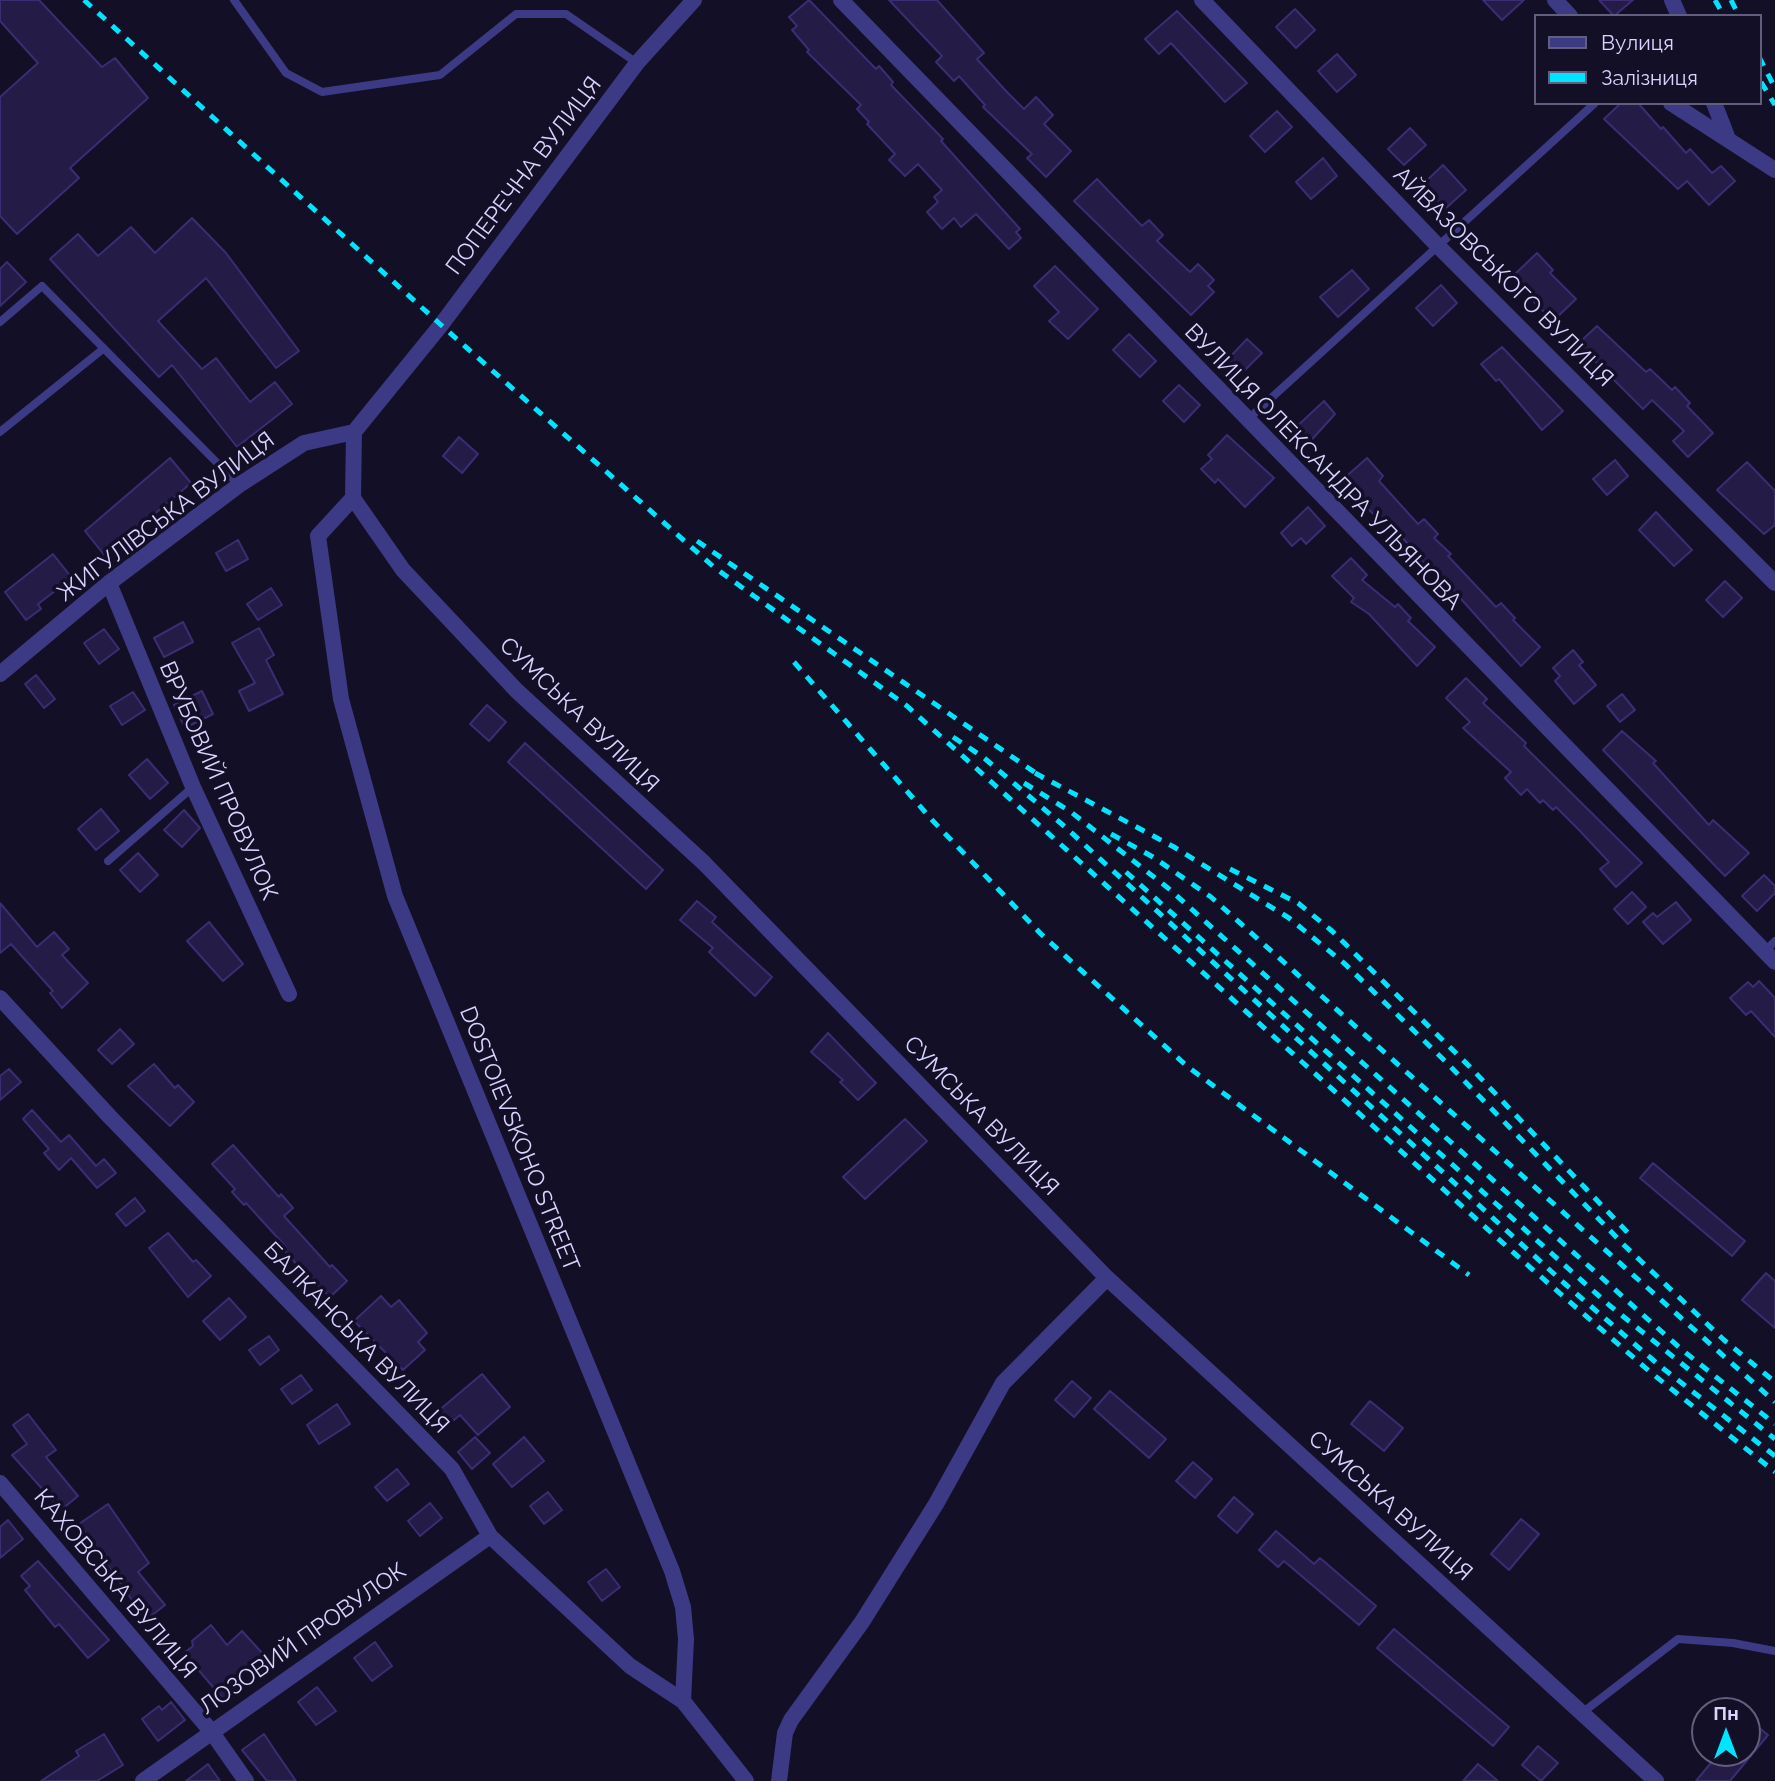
<!DOCTYPE html>
<html>
<head>
<meta charset="utf-8">
<style>
  body { margin:0 }
  #map { position:relative; width:1775px; height:1781px; overflow:hidden; background:#130f26; font-family:Raleway,sans-serif }
  canvas { display:block }
  .legend { position:absolute; left:1534px; top:14px; width:228px; height:91px; box-sizing:border-box; background:#130f26; border:2px solid #625e7d; margin:0; padding:9px 12px; list-style:none; font-size:21px; color:#d9d4ff }
  .legend li { display:flex; align-items:center; gap:14px; height:35px }
  .legend b { width:35px; border:2px solid #625e7d }
  .north { position:absolute; left:1691px; top:1697px; width:70px; height:70px; box-sizing:border-box; background:#130f26; border:2px solid #625e7d; border-radius:50%; rotate:0deg; font-size:19px; font-weight:700; line-height:28px; text-align:center; color:#d9d4ff }
  .north::after { content:''; display:block; margin:auto; width:24px; height:32px; background:#00e5ff; clip-path:polygon(50% 0,100% 100%,50% 72%,0 100%) }
</style>
</head>
<body>
<div id="map">
<canvas width="1775" height="1781"></canvas>
<ul class="legend">
<li><b style="height:9px;background:#3d3a85"></b>Вулиця</li>
<li><b style="height:9px;background:#00e5ff"></b>Залізниця</li>
</ul>
<div class="north">Пн</div>
</div>
<script>
const context = document.querySelector('canvas').getContext('2d');
context.lineJoin = 'round';
function paint(path, color) { context.fillStyle = color; context.fill(path, 'evenodd'); }
const poly = rows => new Path2D(rows.map(r => 'M' + r).join(''));
function stroke(path, color, width, dash) { context.strokeStyle = color; context.lineWidth = width; context.lineCap = dash ? 'butt' : 'round'; context.setLineDash(dash || []); context.stroke(path); }
function write(font, color, halo, rows, align = 'center') {
  context.font = font + ' Raleway,sans-serif'; context.lineWidth = 7; context.setLineDash([]); context.textBaseline = 'middle'; context.strokeStyle = halo; context.fillStyle = color; for (const [text, x, y, turn = 0] of rows) {
    context.save(); context.translate(x, y); context.rotate((+turn || 0) * Math.PI / 180); context.textAlign = isNaN(turn) ? turn : align; if (halo) context.strokeText(text, 0, 0); context.fillText(text, 0, 0); context.restore();
  }
}
const building = poly([
  [0,0,39,0,102,67,115,58,148,98,70,168,79,178,17,234,0,216,0,97,38,63,0,21,0,0],
  [809,0,876,69,879,66,893,82,891,85,943,139,941,141,1020,229,1016,232,1021,238,1009,249,976,214,961,227,954,218,942,229,927,212,938,202,934,197,942,190,918,164,905,176,889,160,895,154,867,124,869,122,857,109,861,105,807,52,809,50,792,30,797,26,789,17,809,0],
  [889,0,937,0,984,53,977,59,1006,91,1024,109,1036,97,1053,115,1044,124,1071,151,1046,177,1027,158,1032,154,983,107,985,105,959,76,954,81,936,62,942,56,889,0],
  [1483,0,1524,0,1502,20,1483,0],
  [1599,0,1633,0,1614,16,1599,0],
  [1295,9,1315,30,1296,48,1276,27,1295,9],
  [1177,11,1247,83,1225,102,1171,43,1159,54,1145,39,1177,11],
  [1337,54,1356,75,1337,92,1318,71,1337,54],
  [1621,103,1638,103,1661,129,1663,127,1686,153,1690,149,1712,173,1721,166,1735,181,1709,205,1687,181,1678,189,1604,119,1621,103],
  [1277,111,1292,127,1265,152,1250,136,1277,111],
  [1410,128,1426,145,1404,165,1388,149,1410,128],
  [1323,158,1337,176,1311,199,1296,182,1323,158],
  [1443,165,1466,190,1445,209,1422,185,1443,165],
  [1097,179,1142,226,1149,220,1163,235,1157,241,1190,272,1198,264,1214,280,1208,286,1214,292,1191,315,1074,201,1097,179],
  [192,218,226,253,299,351,276,368,206,278,158,321,202,369,216,358,250,402,275,382,292,404,237,447,172,365,159,377,50,259,78,234,98,256,131,227,155,253,192,218],
  [1537,253,1553,270,1550,273,1576,299,1553,321,1534,302,1538,298,1515,274,1537,253],
  [7,262,26,282,0,306,0,269,7,262],
  [1055,266,1098,309,1068,339,1049,321,1059,312,1034,286,1055,266],
  [1352,270,1369,289,1338,317,1320,297,1352,270],
  [1441,285,1457,303,1433,326,1416,308,1441,285],
  [1597,326,1646,372,1650,369,1672,390,1675,387,1690,403,1687,406,1713,433,1688,457,1673,441,1684,431,1652,400,1643,409,1578,344,1597,326],
  [1129,334,1156,361,1140,377,1113,350,1129,334],
  [1247,339,1262,353,1242,373,1228,359,1247,339],
  [1502,347,1563,411,1542,430,1499,379,1496,381,1481,364,1502,347],
  [1179,385,1200,405,1184,422,1163,401,1179,385],
  [1324,401,1335,414,1306,446,1292,431,1324,401],
  [1227,435,1274,478,1245,507,1218,479,1215,483,1201,469,1212,459,1208,455,1227,435],
  [459,437,478,454,462,473,443,456,459,437],
  [170,458,191,483,105,556,85,531,170,458],
  [1367,458,1383,476,1379,481,1418,524,1424,519,1438,534,1434,538,1451,554,1448,556,1496,607,1501,603,1515,618,1513,620,1540,647,1521,666,1445,581,1422,561,1387,519,1382,523,1341,481,1367,458],
  [1615,460,1628,476,1607,495,1593,479,1615,460],
  [1747,462,1775,491,1775,525,1764,534,1717,490,1747,462],
  [1308,507,1325,526,1306,544,1301,538,1292,546,1281,533,1308,507],
  [1656,512,1692,550,1674,566,1639,530,1656,512],
  [238,540,248,559,226,571,216,553,238,540],
  [53,554,72,578,38,604,41,609,26,620,5,592,53,554],
  [1351,558,1367,575,1362,580,1395,607,1398,604,1411,618,1408,621,1435,647,1417,666,1369,614,1351,602,1354,598,1332,576,1351,558],
  [1725,581,1742,598,1723,617,1706,600,1725,581],
  [271,588,282,605,258,620,247,604,271,588],
  [183,622,193,642,164,657,154,638,183,622],
  [259,628,274,655,266,660,283,694,249,711,239,691,255,683,232,643,259,628],
  [104,629,119,649,99,664,84,643,104,629],
  [1573,650,1583,662,1579,665,1596,685,1574,704,1555,681,1560,676,1553,668,1573,650],
  [36,675,55,699,44,708,25,684,36,675],
  [1466,678,1487,699,1483,703,1526,743,1524,746,1642,863,1616,887,1600,869,1609,862,1579,830,1556,807,1553,810,1543,800,1540,803,1527,789,1521,795,1505,778,1511,772,1463,728,1470,722,1446,698,1466,678],
  [202,691,213,714,185,728,174,705,202,691],
  [133,692,145,710,122,725,110,706,133,692],
  [1622,694,1635,710,1620,722,1607,706,1622,694],
  [487,705,506,722,489,741,470,724,487,705],
  [1622,731,1656,761,1653,763,1709,825,1713,820,1749,853,1725,876,1603,750,1622,731],
  [525,743,663,870,646,889,508,762,525,743],
  [147,759,168,783,150,799,129,775,147,759],
  [101,809,119,831,96,850,78,829,101,809],
  [184,810,200,828,182,847,164,830,184,810],
  [138,853,158,875,140,892,120,870,138,853],
  [1764,875,1775,886,1775,893,1757,911,1742,896,1764,875],
  [1632,892,1646,907,1628,924,1614,909,1632,892],
  [697,901,716,917,712,922,772,977,755,996,709,952,713,948,680,920,697,901],
  [1676,902,1691,920,1663,944,1643,922,1653,913,1657,917,1676,902],
  [0,903,37,947,54,932,69,949,62,955,88,983,62,1008,50,993,53,991,11,944,0,953,0,903],
  [209,922,243,964,223,981,187,941,209,922],
  [1759,981,1775,998,1775,1037,1751,1011,1746,1015,1730,998,1748,982,1753,987,1759,981],
  [120,1029,134,1044,112,1064,98,1050,120,1029],
  [828,1033,876,1083,858,1100,840,1082,843,1080,811,1052,828,1033],
  [154,1064,175,1088,178,1085,194,1102,170,1126,128,1086,154,1064],
  [9,1069,21,1082,0,1100,0,1076,9,1069],
  [32,1110,61,1142,69,1135,96,1166,104,1159,116,1173,97,1188,71,1158,59,1170,44,1153,49,1149,23,1119,32,1110],
  [905,1119,927,1141,865,1199,843,1177,905,1119],
  [233,1145,279,1197,281,1194,293,1208,284,1216,330,1267,332,1265,347,1281,330,1297,298,1266,283,1249,286,1247,246,1203,244,1205,232,1192,235,1189,212,1164,233,1145],
  [1653,1163,1745,1241,1732,1256,1640,1178,1653,1163],
  [135,1198,145,1211,126,1226,116,1214,135,1198],
  [168,1233,193,1262,196,1260,211,1276,188,1297,149,1248,168,1233],
  [1766,1273,1775,1281,1775,1328,1742,1300,1766,1273],
  [381,1296,391,1307,399,1300,427,1333,418,1342,425,1350,403,1370,354,1321,381,1296],
  [229,1298,246,1317,220,1340,203,1321,229,1298],
  [269,1336,279,1350,260,1365,249,1350,269,1336],
  [482,1374,510,1407,478,1435,460,1415,448,1425,437,1412,482,1374],
  [301,1375,312,1390,292,1404,281,1389,301,1375],
  [1072,1381,1091,1398,1074,1417,1055,1400,1072,1381],
  [1110,1391,1166,1439,1149,1458,1094,1409,1110,1391],
  [1370,1401,1403,1428,1384,1451,1351,1424,1370,1401],
  [337,1404,350,1424,319,1444,307,1425,337,1404],
  [28,1414,56,1450,46,1457,78,1496,61,1510,12,1455,27,1444,13,1425,28,1414],
  [475,1437,490,1453,472,1469,458,1452,475,1437],
  [524,1437,544,1461,512,1487,493,1464,524,1437],
  [1193,1462,1212,1479,1195,1498,1176,1481,1193,1462],
  [397,1469,409,1484,387,1501,375,1487,397,1469],
  [548,1492,562,1510,544,1524,530,1506,548,1492],
  [1234,1497,1253,1514,1237,1533,1218,1516,1234,1497],
  [430,1503,442,1518,420,1536,408,1521,430,1503],
  [108,1504,149,1563,138,1572,165,1605,146,1620,79,1524,108,1504],
  [1521,1519,1539,1534,1509,1570,1491,1554,1521,1519],
  [8,1520,23,1539,0,1558,0,1527,8,1520],
  [1276,1531,1314,1564,1320,1558,1376,1606,1359,1625,1284,1561,1278,1567,1259,1550,1276,1531],
  [38,1561,109,1640,88,1658,59,1624,55,1627,25,1590,30,1586,21,1576,38,1561],
  [606,1569,620,1587,602,1601,588,1582,606,1569],
  [211,1625,227,1645,242,1631,263,1654,231,1683,237,1689,224,1700,184,1653,193,1646,192,1641,211,1625],
  [1394,1629,1509,1727,1493,1746,1377,1648,1394,1629],
  [375,1642,392,1666,372,1681,354,1658,375,1642],
  [317,1687,336,1711,316,1725,298,1702,317,1687],
  [171,1702,185,1720,158,1741,142,1719,159,1706,162,1710,171,1702],
  [1747,1718,1768,1735,1730,1781,1696,1781,1719,1753,1747,1753,1747,1718],
  [104,1734,123,1765,97,1781,41,1781,79,1756,76,1751,104,1734],
  [264,1734,276,1752,296,1781,267,1781,242,1750,264,1734],
  [1538,1746,1558,1763,1541,1781,1522,1765,1538,1746],
  [208,1764,220,1781,186,1781,208,1764],
  [1478,1764,1498,1781,1463,1781,1478,1764]
]);
paint(building, '#241b47');
stroke(building, '#3b2d73', 2);
stroke(poly([
  [234,0,286,73,322,92,440,75,516,14,566,14,637,63],
  [0,322,42,286,239,485],
  [1246,421,1595,103],
  [0,432,103,349],
  [108,861,193,787],
  [1764,952,1775,941],
  [1582,1713,1678,1639,1733,1643,1775,1651]
]), '#3d3a85', 8);
stroke(poly([
  [841,0,1775,962],
  [1202,0,1436,244,1775,583],
  [1555,0,1570,16],
  [1672,0,1679,16],
  [1671,103,1775,170],
  [1714,103,1728,139],
  [354,432,353,498,403,570,517,691,704,863,1107,1278,1656,1781],
  [353,498,318,536,341,699,395,896,672,1571,683,1607,686,1639,683,1701,746,1781],
  [109,583,193,787,289,994],
  [0,674,109,583,239,485,304,443,354,432,441,325,637,63,694,0],
  [0,998,110,1117,452,1469,490,1536,630,1666,683,1701],
  [0,1483,211,1731,246,1781],
  [143,1781,490,1536],
  [779,1781,785,1733,791,1720,862,1622,936,1504,1003,1383,1107,1278]
]), '#3d3a85', 16);
stroke(poly([
  [84,0,441,325,715,568,907,706,1524,1262,1649,1371,1775,1472],
  [1715,0,1724,16],
  [1731,0,1739,16],
  [1759,57,1775,88],
  [1761,82,1775,105],
  [697,541,1043,778],
  [794,662,933,821,1041,934,1188,1067,1469,1275],
  [953,737,983,757,1064,826,1564,1283,1660,1366,1775,1456],
  [1035,773,1174,847,1289,918,1345,964,1446,1062,1625,1246,1724,1340,1775,1382],
  [1024,783,1071,812,1168,888,1681,1349,1775,1424],
  [1111,834,1153,857,1211,897,1775,1402],
  [1230,869,1298,903,1332,931,1470,1067,1630,1235],
  [1126,872,1609,1305,1775,1439]
]), '#00e5ff', 5, [10, 9]);
write('23px', '#d9d4ff', '#130f26', [
  ["ПОПЕРЕЧНА ВУЛИЦЯ",524,176,-53],
  ["АЙВАЗОВСЬКОГО ВУЛИЦЯ",1503,277,45],
  ["ВУЛИЦЯ ОЛЕКСАНДРА УЛЬЯНОВА",1323,467,46],
  ["ЖИГУЛІВСЬКА ВУЛИЦЯ",166,517,-37],
  ["СУМСЬКА ВУЛИЦЯ",579,715,44],
  ["ВРУБОВИЙ ПРОВУЛОК",218,781,66],
  ["СУМСЬКА ВУЛИЦЯ",981,1116,46],
  ["DOSTOIEVSKOHO STREET",519,1139,68],
  ["БАЛКАНСЬКА ВУЛИЦЯ",356,1338,46],
  ["СУМСЬКА ВУЛИЦЯ",1390,1506,42],
  ["КАХОВСЬКА ВУЛИЦЯ",115,1584,50],
  ["ЛОЗОВИЙ ПРОВУЛОК",303,1639,-35]
]);
</script>
</body>
</html>
